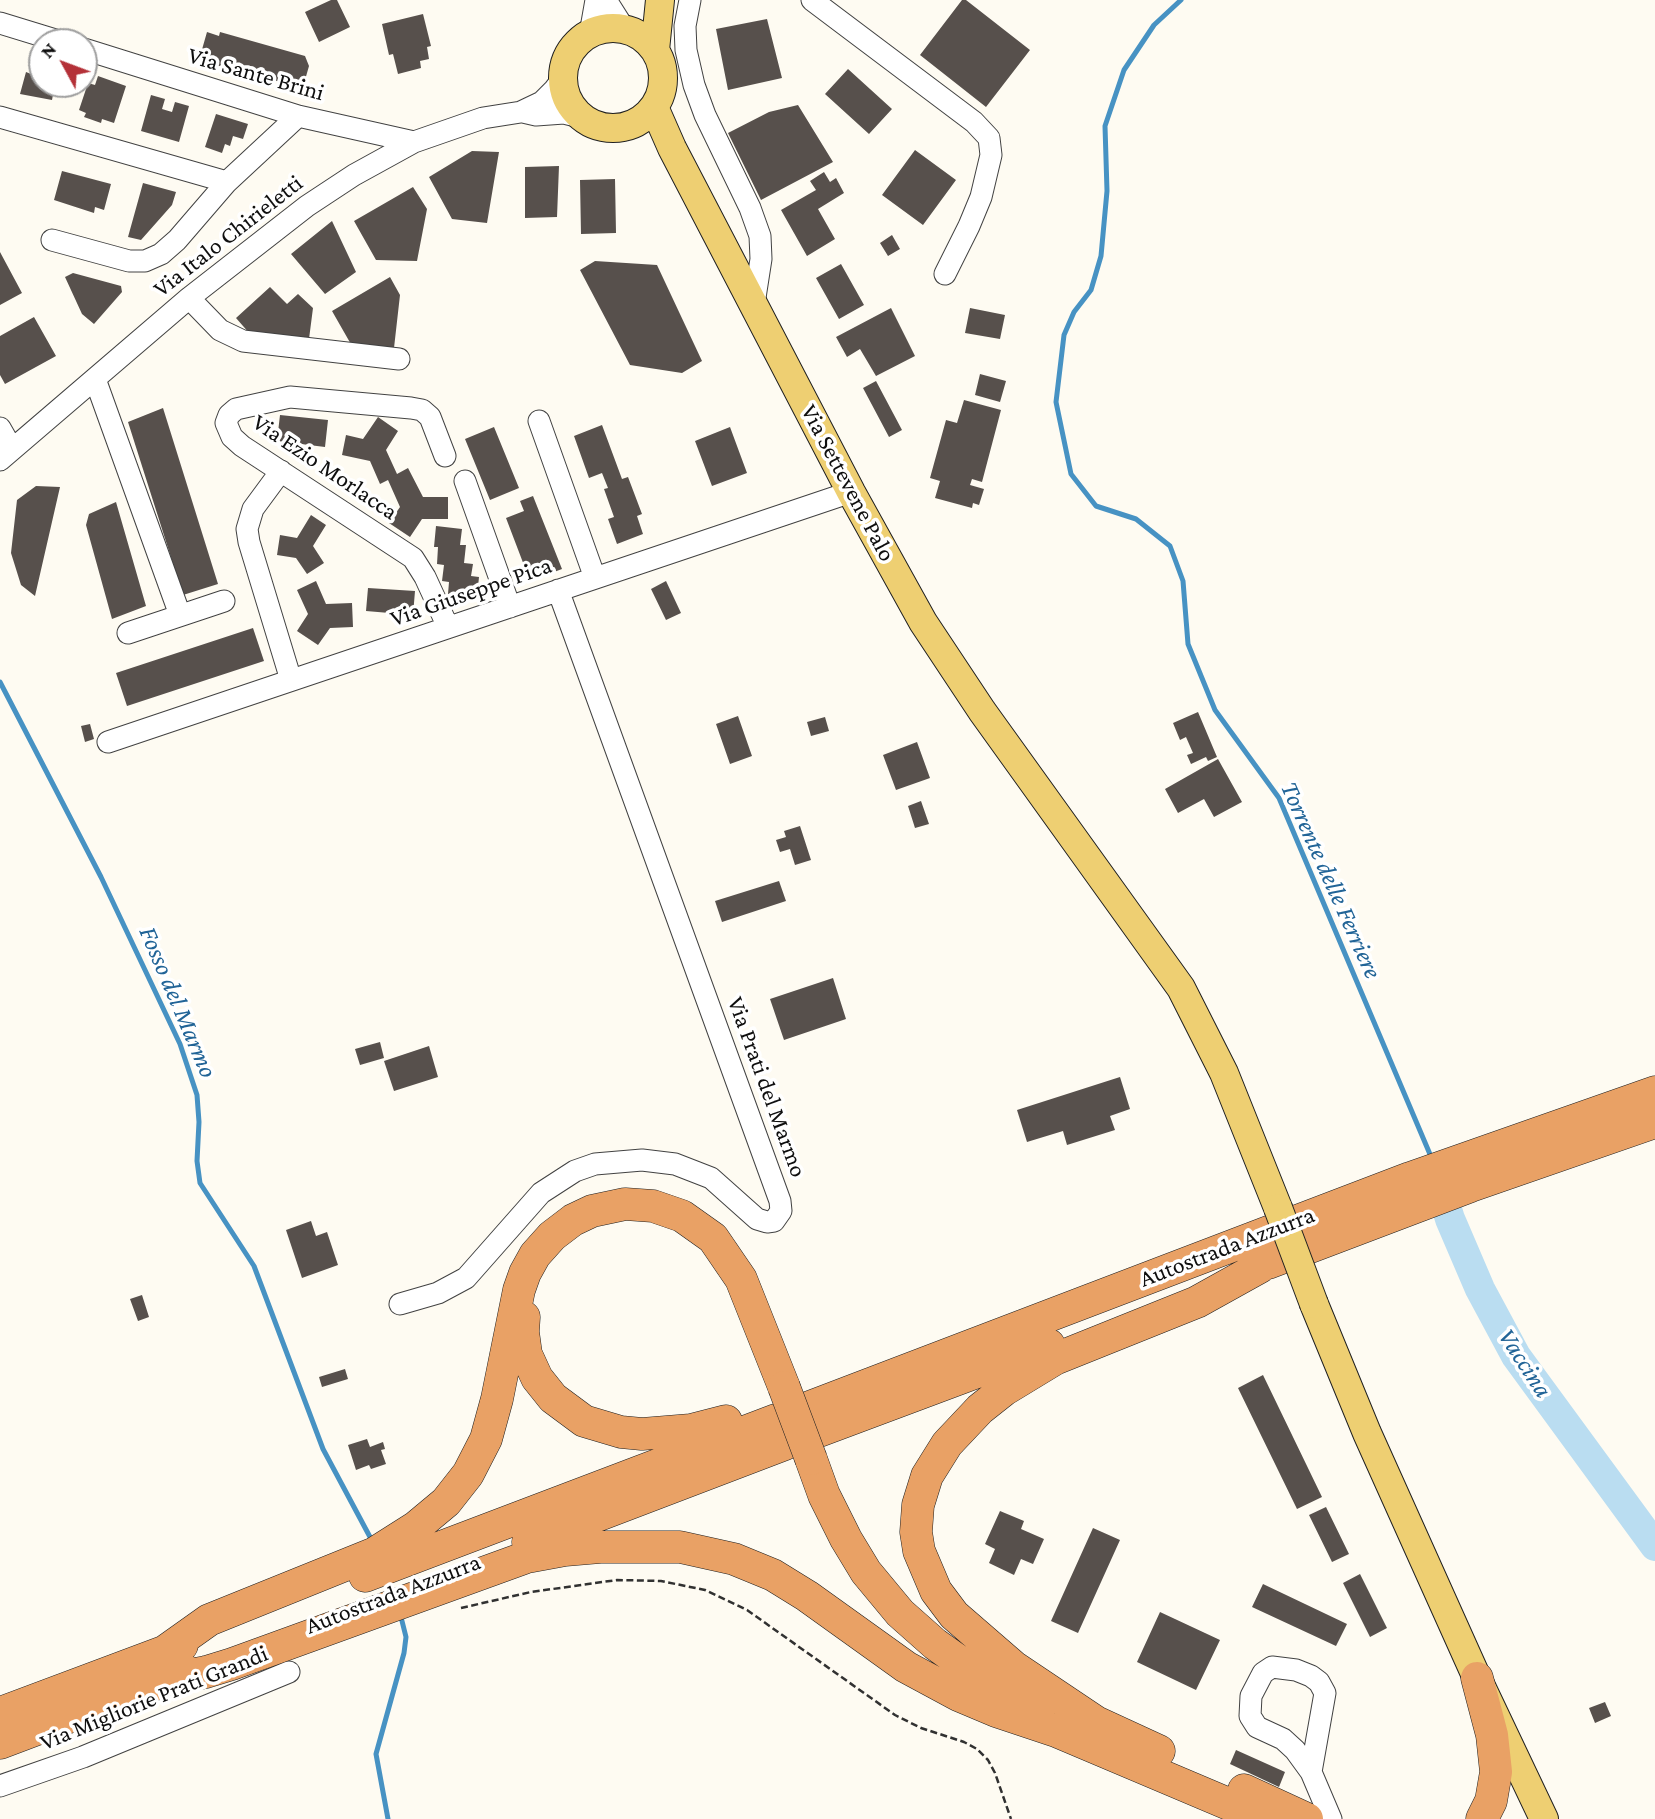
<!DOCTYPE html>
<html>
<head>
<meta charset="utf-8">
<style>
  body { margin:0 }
  #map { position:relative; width:1655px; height:1819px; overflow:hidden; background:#fefbf2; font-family:"Crimson Pro",serif }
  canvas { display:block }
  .north { position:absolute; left:28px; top:28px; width:70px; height:70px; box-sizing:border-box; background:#fff; border:2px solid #9f9f9f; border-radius:50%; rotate:311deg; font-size:19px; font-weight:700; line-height:28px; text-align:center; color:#0f0f0f }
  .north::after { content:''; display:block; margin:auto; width:24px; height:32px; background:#b43138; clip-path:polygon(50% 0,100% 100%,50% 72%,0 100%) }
</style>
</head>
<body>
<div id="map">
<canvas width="1655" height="1819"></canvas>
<div class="north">N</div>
</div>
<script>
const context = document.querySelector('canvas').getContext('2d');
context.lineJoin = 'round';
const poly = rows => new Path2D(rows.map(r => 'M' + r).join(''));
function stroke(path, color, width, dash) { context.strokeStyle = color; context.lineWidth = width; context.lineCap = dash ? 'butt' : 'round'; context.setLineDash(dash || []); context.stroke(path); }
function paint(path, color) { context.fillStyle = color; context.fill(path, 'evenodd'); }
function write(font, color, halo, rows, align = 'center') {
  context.font = font + ' "Crimson Pro",serif'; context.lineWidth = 7; context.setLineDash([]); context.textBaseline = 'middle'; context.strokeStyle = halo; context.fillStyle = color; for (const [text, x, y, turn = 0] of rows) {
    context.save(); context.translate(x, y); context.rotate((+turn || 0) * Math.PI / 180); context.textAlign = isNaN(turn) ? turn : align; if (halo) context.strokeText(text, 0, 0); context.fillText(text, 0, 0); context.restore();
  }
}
stroke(poly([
  [1181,0,1154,25,1124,70,1105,126,1107,191,1101,256,1091,290,1074,312,1064,335,1056,402,1071,474,1096,506,1136,519,1170,546,1183,581,1188,644,1215,710,1279,798,1432,1159],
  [0,682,101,877,180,1044,197,1095,199,1122,197,1161,200,1183,254,1266,323,1449,370,1537],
  [388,1819,376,1754,404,1653,406,1637,400,1613]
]), '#4792c3', 5);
stroke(poly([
  [1436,1173,1450,1219,1480,1289,1516,1356,1655,1546]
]), '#baddf1', 30);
paint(poly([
  [331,0,337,0,350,27,319,42,305,12],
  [962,0,966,0,1030,50,986,107,920,55],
  [423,14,431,46,427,47,429,59,420,61,421,68,398,74,393,54,389,55,382,24],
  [767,19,782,78,728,90,716,29],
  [207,32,219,36,220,32,305,56,309,66,305,80,293,86,257,75,258,72,224,62,223,67,199,60],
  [34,66,42,68,42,84,55,84,52,100,20,94,26,72,31,74],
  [848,69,892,109,869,134,825,94],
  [98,76,126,86,114,123,102,119,101,123,84,117,86,113,79,110,88,83,95,85],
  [151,95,165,99,162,109,172,112,175,102,189,106,179,142,141,131],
  [798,105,833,162,761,200,728,133,769,112],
  [216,114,248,124,243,139,233,136,230,146,225,144,222,153,205,147],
  [915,150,956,180,923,225,882,195],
  [472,151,499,152,487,223,452,219,429,177],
  [559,166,557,217,525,218,525,167],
  [62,171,111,184,104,210,95,207,94,213,54,200],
  [824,172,830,182,836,178,844,193,818,209,835,239,807,256,781,210,816,190,810,181],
  [615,179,616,233,581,234,580,180],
  [143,183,176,192,172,205,141,240,128,237],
  [413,187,427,209,417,261,376,260,354,221],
  [332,221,356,272,325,294,291,254],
  [892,235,900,249,888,256,880,243],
  [0,252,22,293,0,305],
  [595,261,657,265,702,361,682,373,630,365,580,270],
  [841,264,864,305,839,319,816,278],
  [73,273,121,286,122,292,94,324,82,314,65,277],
  [390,277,400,295,394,348,352,346,332,311],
  [270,287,287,304,298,294,313,308,309,339,250,334,236,318],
  [891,308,915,356,876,376,860,349,847,357,836,337],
  [970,308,1005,315,1000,339,965,333],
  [34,317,56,356,5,384,0,375,0,336],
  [980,374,1006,381,1000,402,975,395],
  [876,381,902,430,889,437,863,388],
  [964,400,1001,410,982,482,972,479,970,485,984,489,979,505,973,503,972,508,935,498,940,481,930,478,946,420,957,423],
  [163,408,218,584,183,595,128,422],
  [280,415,328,420,325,447,277,441],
  [378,417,398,431,386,450,397,474,408,468,423,497,448,497,448,519,422,519,410,537,389,523,400,507,388,480,380,484,370,461,342,455,346,435,363,439],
  [602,425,622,479,628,477,642,514,637,516,643,534,617,544,608,519,614,517,604,489,608,488,602,473,589,478,574,436],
  [494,427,519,488,490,500,465,439],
  [730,427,747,473,712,486,695,441],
  [36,486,60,487,35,596,21,585,11,553,17,500],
  [533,496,562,569,530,581,506,518,524,511,520,501],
  [116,502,146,606,112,619,86,525,89,514],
  [311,515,326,525,313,546,324,563,307,574,296,558,277,555,280,535,297,538],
  [436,526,462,529,460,545,466,545,464,563,473,564,471,576,479,577,477,597,448,594,449,582,442,581,444,565,437,564,438,547,434,547],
  [316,581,326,604,352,603,353,627,330,628,318,645,297,631,308,614,297,590],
  [666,581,681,613,666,620,651,589],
  [368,588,415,591,413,615,366,611],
  [253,628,264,661,127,706,116,673],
  [1198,712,1217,757,1208,761,1206,757,1191,764,1187,755,1193,753,1186,737,1180,740,1173,723],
  [738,716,752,756,730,764,716,724],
  [825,717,829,731,811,736,807,722],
  [90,724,94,739,85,742,81,726],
  [917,742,930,778,896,790,883,755],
  [1218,759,1242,802,1214,817,1204,799,1178,813,1165,789],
  [921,801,929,824,915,828,908,806],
  [800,826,811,860,795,865,790,849,780,852,776,840,786,837,784,831],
  [779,881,786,901,722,922,715,901],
  [833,978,846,1019,784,1040,770,999],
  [380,1042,384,1058,360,1065,355,1049],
  [429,1046,438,1077,394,1091,384,1061],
  [1120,1077,1130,1109,1110,1116,1115,1130,1067,1145,1063,1131,1027,1142,1017,1110],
  [311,1221,316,1236,327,1232,338,1265,302,1278,286,1230],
  [142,1295,149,1317,138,1321,130,1299],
  [345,1369,348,1379,322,1387,319,1377],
  [1263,1375,1322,1497,1297,1509,1238,1388],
  [367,1439,370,1447,383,1442,385,1449,381,1450,386,1464,371,1469,369,1465,356,1470,348,1445],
  [1326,1507,1349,1554,1332,1562,1309,1515],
  [1000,1511,1024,1521,1021,1529,1044,1539,1033,1564,1021,1559,1014,1575,989,1563,995,1549,985,1544],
  [1093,1528,1120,1540,1078,1633,1051,1621],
  [1360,1574,1387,1628,1370,1637,1343,1583],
  [1263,1584,1347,1624,1336,1646,1252,1607],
  [1160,1612,1220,1640,1196,1690,1137,1662],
  [1605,1702,1611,1716,1595,1723,1589,1708],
  [1236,1750,1285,1772,1279,1787,1230,1764]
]), '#57504c');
const minor = poly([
  [606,0,625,30],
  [690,0,685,26,686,50,694,85,705,115,750,208,760,236,761,259,754,304],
  [812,0,974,122,989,138,991,155,981,197,969,226,945,274],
  [0,23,62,42],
  [590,34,596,0],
  [84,49,298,116,414,142],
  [523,112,536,115,564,113,580,117],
  [0,117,227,182],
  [52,240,129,261,145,261,161,254,177,240,227,182,298,116],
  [189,298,220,330,243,341,399,359],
  [95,379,180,615],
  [539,421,595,578],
  [0,428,12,449],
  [445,456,430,417,422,410,411,408,290,397,236,409,229,415,226,423,232,437,242,446,413,558,425,577,448,627],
  [0,460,189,298,307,206,354,175,414,142,483,118,521,112,542,102,554,90,563,78],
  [281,471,253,509,247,529,249,542,291,680],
  [465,481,510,607],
  [128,633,224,601],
  [108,742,851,492],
  [400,1304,438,1293,466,1278,541,1193,575,1171,595,1164,642,1160,675,1164,711,1178,757,1219,767,1222,774,1221,781,1211,780,1201,558,590],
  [1311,1772,1325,1693,1319,1682,1311,1676,1296,1670,1272,1667,1263,1673,1251,1696,1250,1716,1257,1727,1283,1739,1295,1750,1311,1772,1331,1819],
  [0,1786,83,1757,289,1672]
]);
const major = poly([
  '563 78a50 50 0 1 1 100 0a50 50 0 1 1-100 0Z',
  [655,50,660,0],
  [654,107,672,148,851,492,923,622,982,711,1181,988,1224,1073,1278,1208],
  [1314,1304,1367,1433,1477,1678,1544,1819]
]);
const highway = poly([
  [1268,1263,1471,1186,1655,1122],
  [524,1317,523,1332,526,1354,537,1378,553,1398,584,1421,621,1432,642,1434,691,1430,726,1421],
  [802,1410,1410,1178,1655,1092],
  [811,1434,1049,1345],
  [811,1459,824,1495,846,1539,866,1572,900,1613,935,1644,974,1672,1042,1703],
  [528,1542,785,1444],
  [365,1576,776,1420],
  [164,1652,209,1620,375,1553,416,1527,446,1502,468,1474,486,1439,497,1399,519,1290,525,1273,535,1255,552,1236,573,1220,592,1211,625,1204,653,1206,682,1216,713,1238,741,1279,784,1387],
  [1477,1678,1492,1735,1496,1772,1491,1801,1482,1819],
  [171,1679,206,1672,232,1664,527,1557,565,1550,600,1547,680,1547,734,1559,773,1575,807,1596,906,1667,958,1695,996,1711,1056,1731,1264,1819],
  [0,1713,182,1645],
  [0,1743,188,1672],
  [1159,1751,1096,1722,1014,1667,954,1615,936,1591,919,1551,916,1532,918,1505,927,1476,947,1444,980,1409,1004,1390,1055,1359,1197,1302,1260,1267],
  [1244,1790,1307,1819]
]);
stroke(minor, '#424242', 23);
stroke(major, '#202020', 30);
stroke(highway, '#202020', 33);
stroke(poly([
  [461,1608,531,1592,617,1580,661,1581,705,1590,747,1610,895,1715,921,1728,964,1742,977,1749,988,1760,995,1773,1011,1819]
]), '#313131', 2.5, [7, 3.5]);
stroke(minor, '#fff', 21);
stroke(major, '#eecf72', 28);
stroke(highway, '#e9a165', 32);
const majorBridge = poly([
  [1278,1208,1314,1304]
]);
const highwayBridge = poly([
  [784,1387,811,1459]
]);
stroke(majorBridge, '#202020', 30, []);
stroke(highwayBridge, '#202020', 33, []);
stroke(majorBridge, '#eecf72', 28);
stroke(highwayBridge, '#e9a165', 32);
write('24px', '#0f0f0f', '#fff', [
  ["Via Sante Brini",256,74,16],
  ["Via Italo Chirieletti",228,236,-38],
  ["Via Ezio Morlacca",325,467,34],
  ["Via Settevene Palo",848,483,62],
  ["Via Giuseppe Pica",471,592,-19],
  ["Via Prati del Marmo",767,1087,70],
  ["Autostrada Azzurra",1227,1247,-21],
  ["Autostrada Azzurra",393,1594,-21],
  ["Via Migliorie Prati Grandi",154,1698,-22]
]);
write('italic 26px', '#216497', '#fff', [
  ["Torrente delle Ferriere",1331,880,66],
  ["Fosso del Marmo",178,1002,67],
  ["Vaccina",1525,1363,57]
]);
</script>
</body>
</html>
